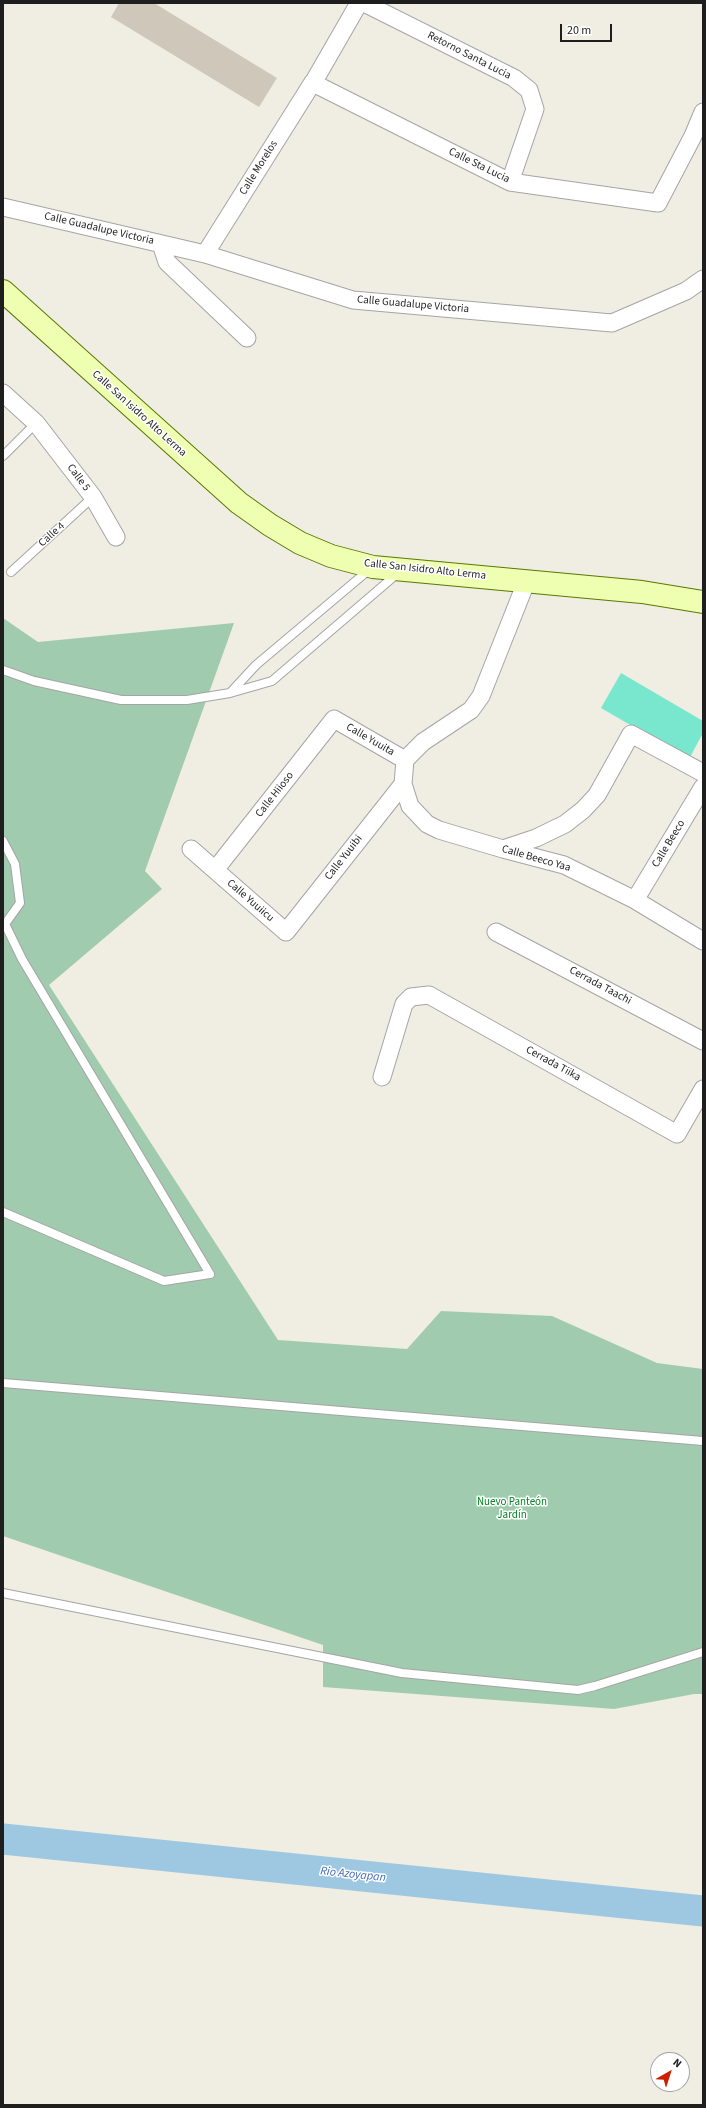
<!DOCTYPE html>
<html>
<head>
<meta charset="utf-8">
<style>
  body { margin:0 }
  #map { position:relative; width:706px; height:2108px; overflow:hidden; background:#f0ede2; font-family:"Source Sans 3",sans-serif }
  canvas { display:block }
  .frame { position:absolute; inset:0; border:4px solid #1e1e1e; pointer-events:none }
  .north { position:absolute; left:650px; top:2052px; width:40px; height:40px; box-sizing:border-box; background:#fff; border:1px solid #a5a5a5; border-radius:50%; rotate:39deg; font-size:11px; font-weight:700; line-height:16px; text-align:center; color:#1e1e1e }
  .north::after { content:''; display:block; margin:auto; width:14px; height:18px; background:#cb1f00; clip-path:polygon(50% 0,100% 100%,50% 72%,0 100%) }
  .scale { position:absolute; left:560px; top:24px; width:52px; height:18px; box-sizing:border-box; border:2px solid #1e1e1e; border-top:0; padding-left:5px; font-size:12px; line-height:14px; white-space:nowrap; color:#1e1e1e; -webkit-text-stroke:3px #fff; paint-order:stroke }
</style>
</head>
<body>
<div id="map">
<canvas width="706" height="2108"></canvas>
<div class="frame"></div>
<div class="north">N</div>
<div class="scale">20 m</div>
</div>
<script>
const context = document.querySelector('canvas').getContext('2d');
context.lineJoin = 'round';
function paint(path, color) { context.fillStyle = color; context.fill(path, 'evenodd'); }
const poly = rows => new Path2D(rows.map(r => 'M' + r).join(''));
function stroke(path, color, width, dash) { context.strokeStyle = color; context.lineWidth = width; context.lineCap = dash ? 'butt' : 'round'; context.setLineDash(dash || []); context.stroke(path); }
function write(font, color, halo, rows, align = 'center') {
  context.font = font + ' "Source Sans 3",sans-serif'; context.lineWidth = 3; context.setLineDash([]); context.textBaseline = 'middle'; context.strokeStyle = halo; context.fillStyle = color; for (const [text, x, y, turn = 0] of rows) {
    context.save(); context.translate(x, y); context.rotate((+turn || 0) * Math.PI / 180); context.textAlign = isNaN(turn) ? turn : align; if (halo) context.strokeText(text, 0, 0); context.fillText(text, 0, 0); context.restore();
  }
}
paint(poly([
  [3,618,38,642,234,623,145,871,162,889,49,985,278,1340,407,1349,441,1311,552,1316,657,1363,703,1369,703,1694,694,1694,614,1709,323,1687,323,1645,3,1536]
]), '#a1cbae');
paint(poly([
  [621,673,703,721,703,733,689,759,601,708]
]), '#79e7cd');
stroke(poly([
  [3,1839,703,1911]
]), '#9ec8e2', 31);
paint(poly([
  [119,3,154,3,277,78,259,107,111,17]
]), '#d0c7bb');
const lane = poly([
  [3,456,36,423],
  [11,572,93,497],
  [3,670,34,681,121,700,187,700,230,693,272,681,398,573],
  [231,692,256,665,370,569],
  [3,841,15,864,20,903,5,924,3,923],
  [3,1212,164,1281,210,1274,22,959,5,924],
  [3,1383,703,1441],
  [3,1593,402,1673,578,1690,595,1686,703,1652]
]);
const street = poly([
  [359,3,313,83,510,182,658,203,693,136,703,112],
  [364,3,514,78,529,90,535,109,510,182],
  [3,207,205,254,353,300,612,323,686,291,703,279],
  [161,244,167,262,247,338],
  [205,254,313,82],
  [3,393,36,423,93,497,116,537],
  [405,760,403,784,410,806,427,824,439,830,503,849,564,865,635,900,703,941],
  [405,760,423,742,471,710,481,696,527,580],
  [191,849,286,932,403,784],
  [503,849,536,838,565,824,583,810,597,795,631,734,703,773],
  [215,870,334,719,405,760],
  [635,900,703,787],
  [496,932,703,1041],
  [382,1077,404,1004,411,997,429,995,677,1134,703,1089]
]);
const secondary = poly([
  [3,291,239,503,270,525,300,543,331,556,373,567,642,592,703,602]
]);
stroke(lane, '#a5a5a5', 10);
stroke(street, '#a5a5a5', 19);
stroke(secondary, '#5a7900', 24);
stroke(lane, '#fff', 8);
stroke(street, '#fff', 17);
stroke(secondary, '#efffb1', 22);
write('11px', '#1e1e1e', '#fff', [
  ["Retorno Santa Lucia",469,56,27],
  ["Calle Sta Lucia",479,166,26],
  ["Calle Morelos",259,168,-58],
  ["Calle Guadalupe Victoria",99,229,13],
  ["Calle Guadalupe Victoria",413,305,5],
  ["Calle San Isidro Alto Lerma",139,414,42],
  ["Calle 5",78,478,53],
  ["Calle 4",52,535,-42],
  ["Calle San Isidro Alto Lerma",425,570,6],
  ["Calle Yuuita",370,740,30],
  ["Calle Hiioso",275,795,-52],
  ["Calle Beeco",669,844,-59],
  ["Calle Yuuibi",344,858,-52],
  ["Calle Beeco Yaa",536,859,16],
  ["Calle Yuuiicu",250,901,41],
  ["Cerrada Taachi",600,986,28],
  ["Cerrada Tiika",553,1064,29]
]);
write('11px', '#018620', '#fff', [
  ["Nuevo Panteón",512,1503],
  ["Jardín",512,1516]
]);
write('italic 12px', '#416ab6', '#fff', [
  ["Rio Azoyapan",353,1875,6]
]);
</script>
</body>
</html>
